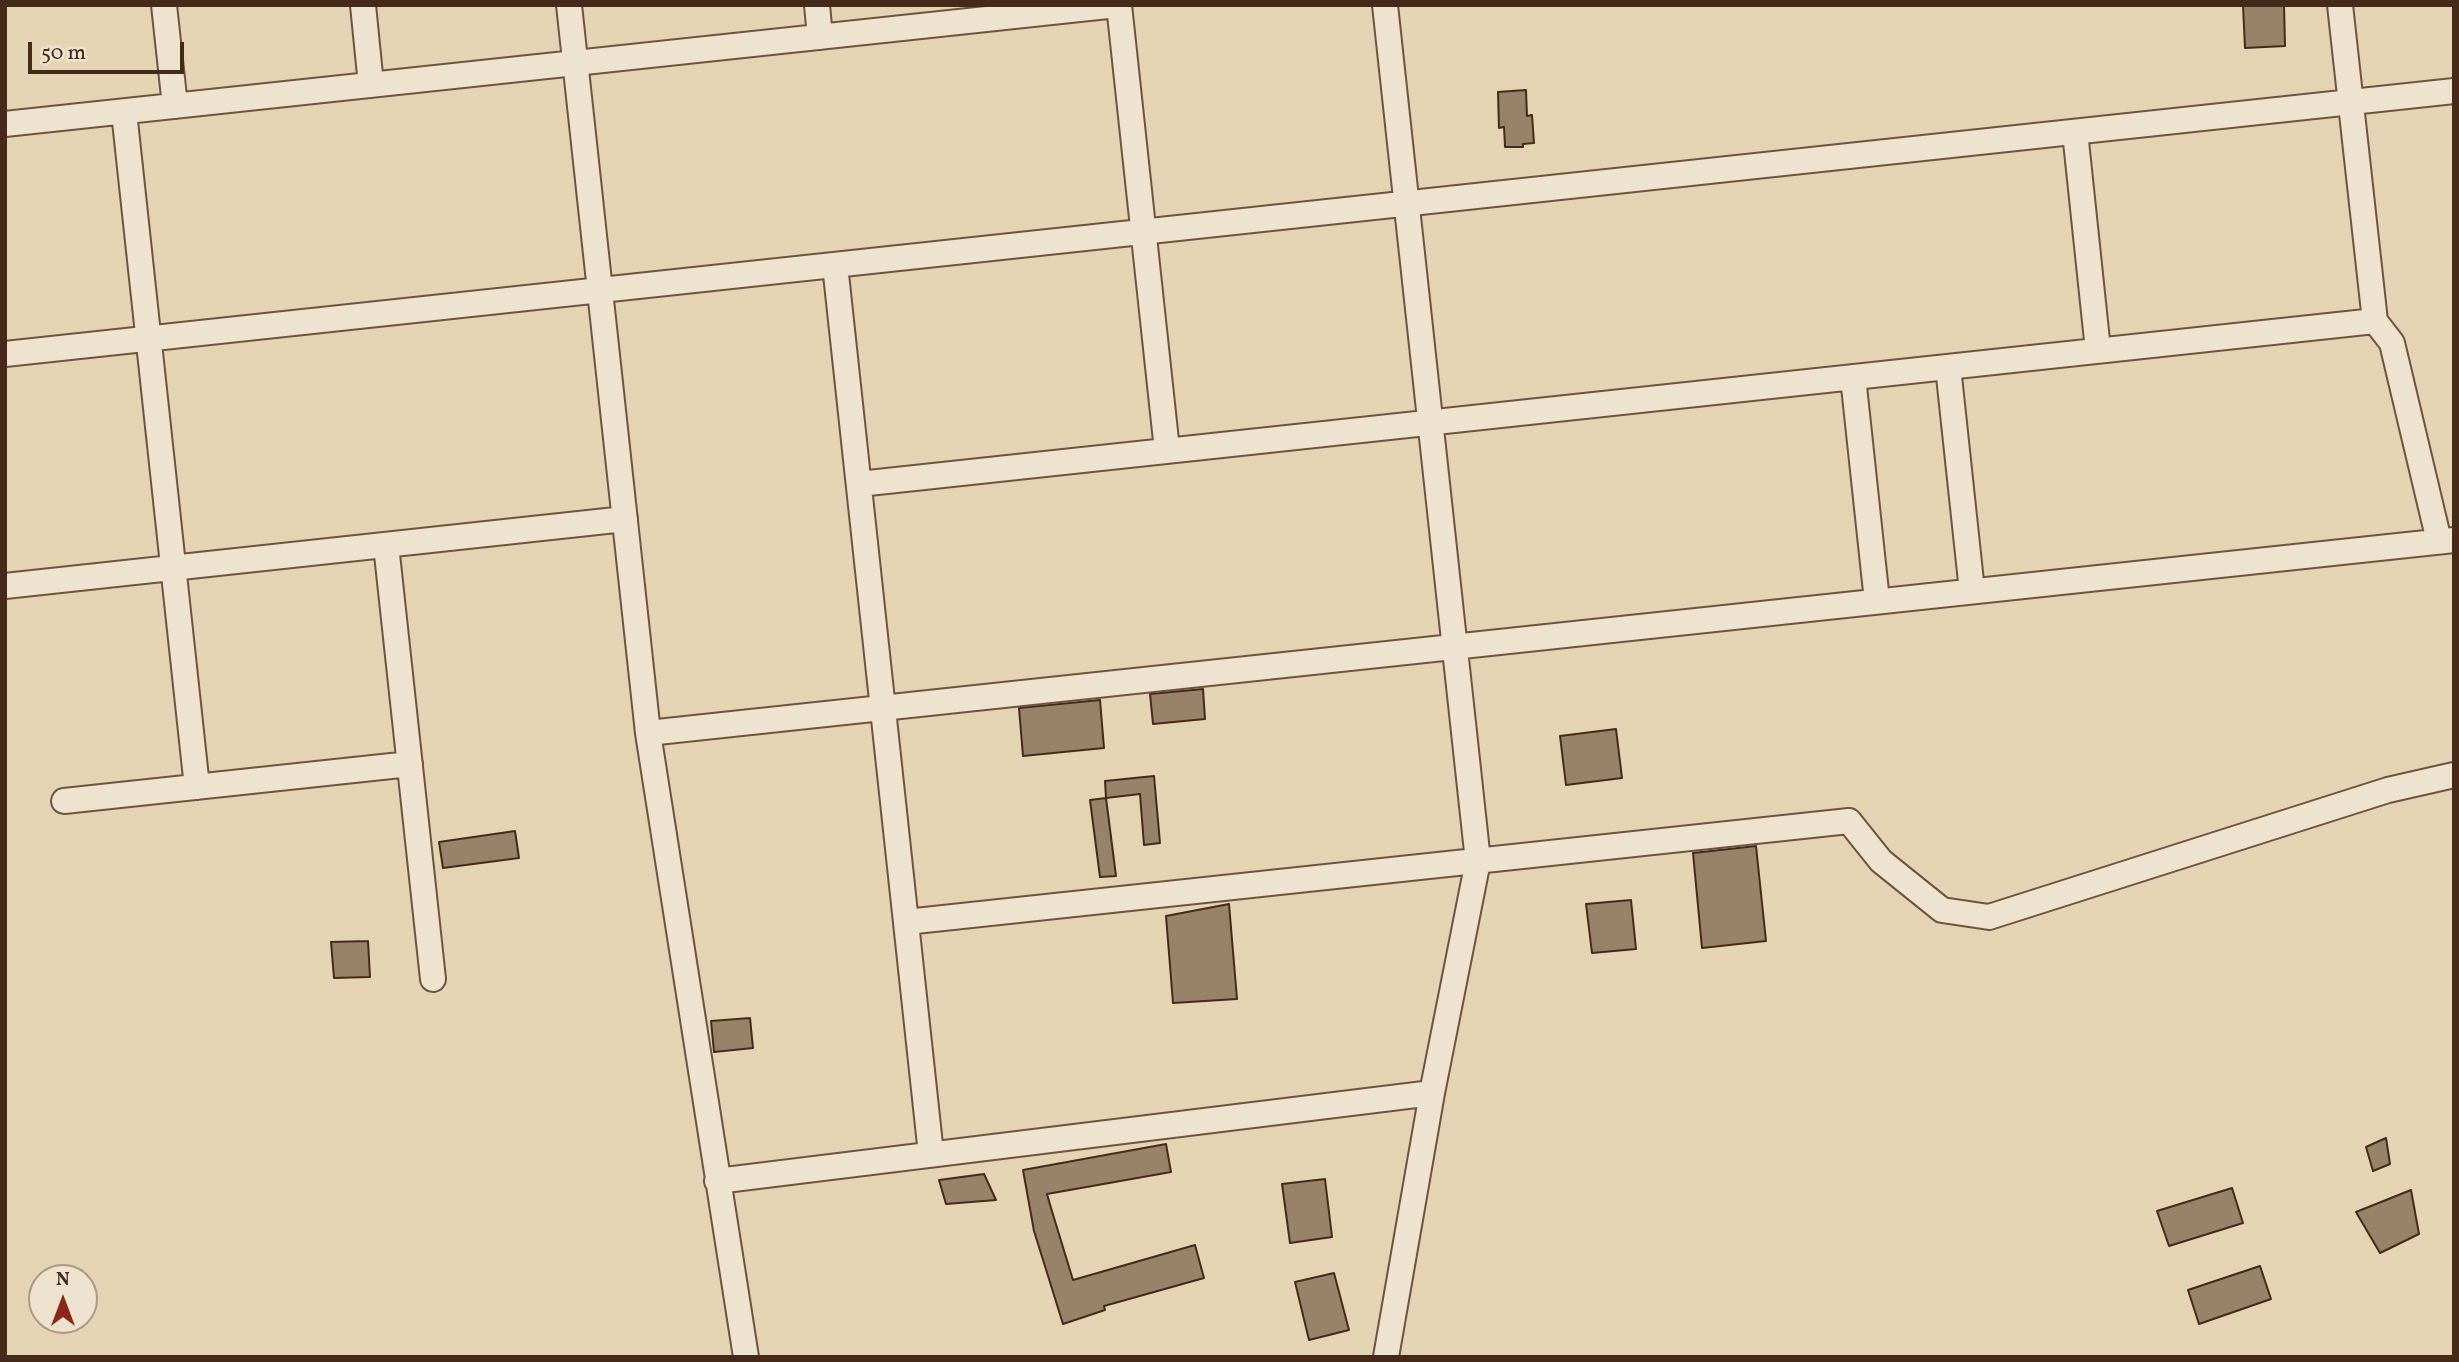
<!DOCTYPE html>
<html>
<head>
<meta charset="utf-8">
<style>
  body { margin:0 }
  #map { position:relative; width:2459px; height:1362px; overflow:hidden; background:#e4d4b4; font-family:Vollkorn,serif }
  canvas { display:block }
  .frame { position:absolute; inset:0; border:7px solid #462a19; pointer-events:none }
  .north { position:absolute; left:28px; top:1264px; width:70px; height:70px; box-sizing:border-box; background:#ede3ce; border:2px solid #aa9986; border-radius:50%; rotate:0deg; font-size:19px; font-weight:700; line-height:28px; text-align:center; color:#462a19 }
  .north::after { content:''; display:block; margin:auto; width:24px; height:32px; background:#8f2418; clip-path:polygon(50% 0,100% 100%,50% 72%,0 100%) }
  .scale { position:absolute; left:28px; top:42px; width:156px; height:32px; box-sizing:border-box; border:4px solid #462a19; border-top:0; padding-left:9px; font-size:21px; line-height:24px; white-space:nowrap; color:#462a19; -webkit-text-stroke:5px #ede3ce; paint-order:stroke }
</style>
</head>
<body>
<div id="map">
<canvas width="2459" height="1362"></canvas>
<div class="frame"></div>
<div class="north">N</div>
<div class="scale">50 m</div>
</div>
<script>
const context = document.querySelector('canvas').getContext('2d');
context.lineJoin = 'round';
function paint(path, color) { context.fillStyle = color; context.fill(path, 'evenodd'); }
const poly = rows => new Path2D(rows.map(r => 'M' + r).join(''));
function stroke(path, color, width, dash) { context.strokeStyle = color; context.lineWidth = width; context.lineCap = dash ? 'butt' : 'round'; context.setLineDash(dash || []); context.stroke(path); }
const building = poly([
  [2243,5,2284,5,2285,46,2245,48,2243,5],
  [1526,90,1527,116,1532,115,1534,143,1523,144,1523,147,1505,147,1504,127,1499,128,1498,92,1526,90],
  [1203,689,1205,719,1153,724,1150,694,1203,689],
  [1100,700,1104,748,1023,756,1019,708,1100,700],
  [1616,729,1622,778,1566,785,1560,736,1616,729],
  [1154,776,1160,843,1144,845,1140,794,1106,798,1105,781,1154,776],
  [1106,798,1116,876,1100,877,1090,800,1106,798],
  [515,831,519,858,443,868,439,842,515,831],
  [1756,846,1766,941,1702,948,1693,853,1756,846],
  [1631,900,1636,949,1592,953,1586,904,1631,900],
  [1229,904,1237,999,1173,1003,1166,916,1229,904],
  [368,941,370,977,334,978,331,942,368,941],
  [750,1018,753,1048,714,1052,711,1021,750,1018],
  [2386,1138,2390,1164,2373,1171,2366,1147,2386,1138],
  [1166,1144,1171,1172,1047,1194,1051,1208,1073,1280,1195,1245,1204,1278,1104,1306,1105,1310,1063,1324,1034,1231,1023,1170,1166,1144],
  [984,1174,996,1200,946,1204,939,1180,984,1174],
  [1325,1179,1332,1237,1290,1243,1282,1184,1325,1179],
  [2232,1188,2243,1223,2169,1246,2157,1211,2232,1188],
  [2411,1190,2419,1234,2380,1253,2356,1212,2411,1190],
  [2260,1266,2271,1299,2199,1324,2188,1290,2260,1266],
  [1334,1273,1349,1330,1309,1340,1295,1282,1334,1273]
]);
paint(building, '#98826a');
stroke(building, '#462a19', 2);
const minor = poly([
  [164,5,175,106],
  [363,5,371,85],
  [569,5,648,733,746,1357],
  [817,5,820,37],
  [1119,5,1167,450],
  [1385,5,1478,861,1432,1093,1386,1357],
  [2340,5,2375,321,2392,343,2439,541],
  [124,112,197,787],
  [5,124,1117,5],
  [2075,132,2098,350],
  [835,265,931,1154],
  [5,354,2454,91],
  [1948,367,1972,591],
  [1853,377,1877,601],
  [859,484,2375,321],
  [386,545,433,979],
  [5,586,625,519],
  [648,733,2454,540],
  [64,801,410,764],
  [906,922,1849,821,1881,861,1942,910,1989,917,2388,790,2454,775],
  [717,1181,1432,1093]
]);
stroke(minor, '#6e5440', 28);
stroke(minor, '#ede3ce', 24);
</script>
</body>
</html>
